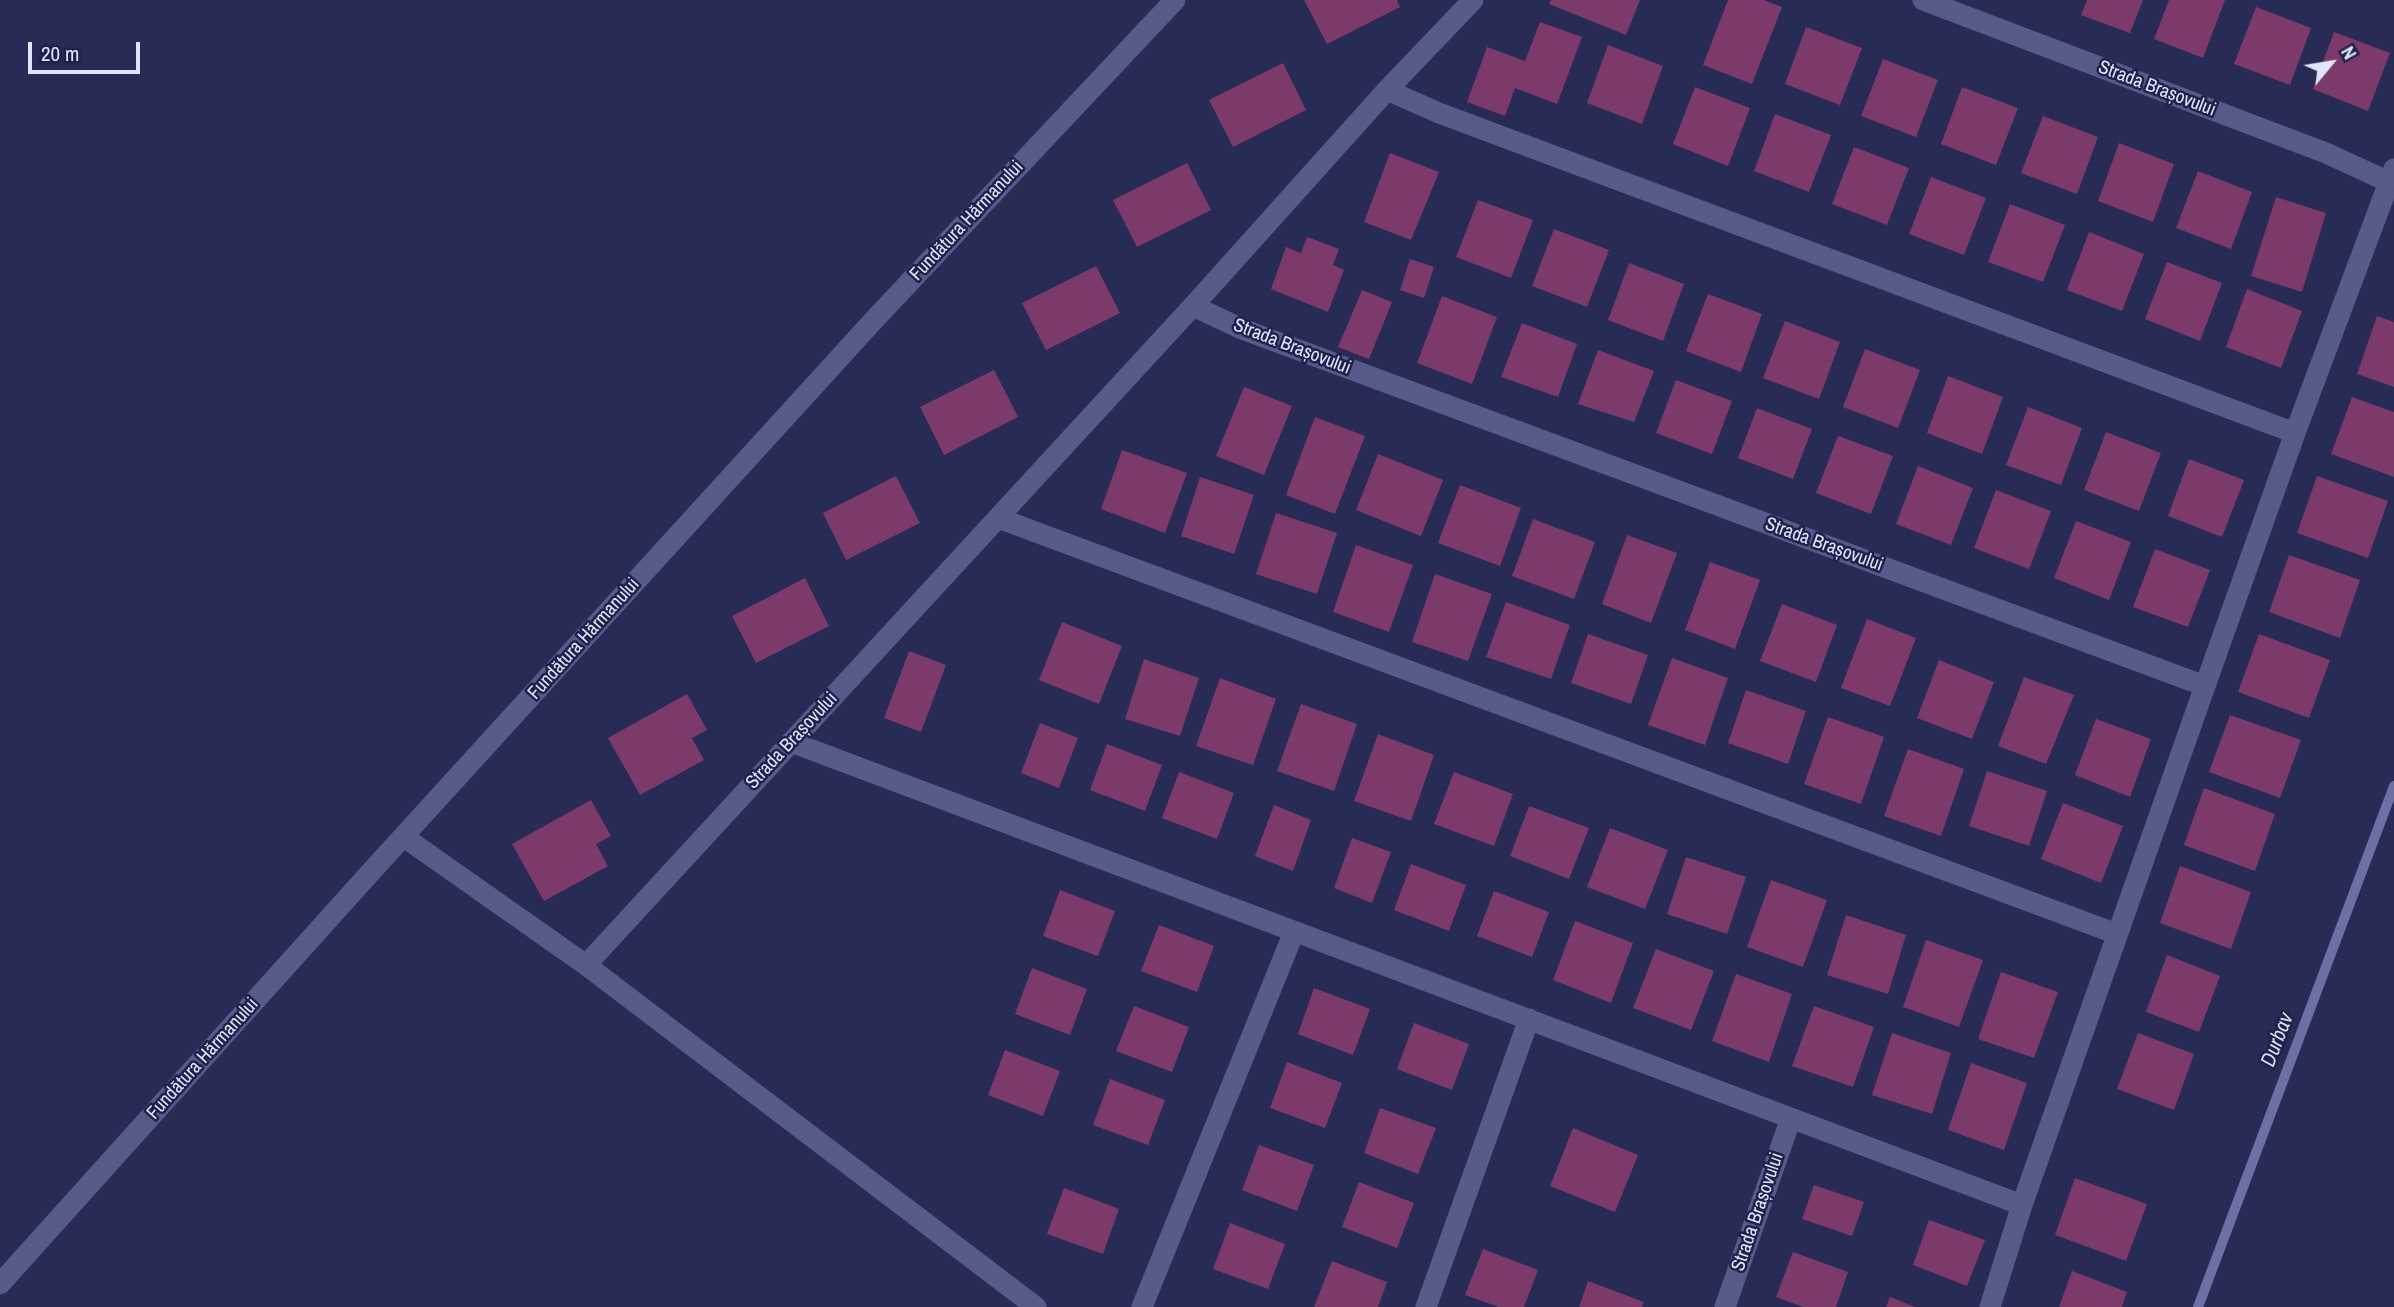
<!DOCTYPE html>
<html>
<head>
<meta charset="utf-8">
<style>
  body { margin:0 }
  #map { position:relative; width:2394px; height:1307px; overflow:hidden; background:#282b56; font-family:"Archivo Narrow",sans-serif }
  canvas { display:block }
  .north { position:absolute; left:2296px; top:28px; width:70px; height:70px; -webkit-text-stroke:5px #1f214b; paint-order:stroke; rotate:60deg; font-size:19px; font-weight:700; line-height:28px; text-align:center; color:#e1e5fb }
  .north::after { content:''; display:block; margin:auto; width:24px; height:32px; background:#e1e5fb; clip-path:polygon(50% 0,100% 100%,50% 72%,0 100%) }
  .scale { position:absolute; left:28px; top:42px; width:112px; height:32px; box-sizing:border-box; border:4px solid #e1e5fb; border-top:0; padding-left:9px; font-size:21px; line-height:24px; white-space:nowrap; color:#e1e5fb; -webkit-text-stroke:5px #1f214b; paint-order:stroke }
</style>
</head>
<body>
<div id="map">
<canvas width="2394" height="1307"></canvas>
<div class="north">N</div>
<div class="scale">20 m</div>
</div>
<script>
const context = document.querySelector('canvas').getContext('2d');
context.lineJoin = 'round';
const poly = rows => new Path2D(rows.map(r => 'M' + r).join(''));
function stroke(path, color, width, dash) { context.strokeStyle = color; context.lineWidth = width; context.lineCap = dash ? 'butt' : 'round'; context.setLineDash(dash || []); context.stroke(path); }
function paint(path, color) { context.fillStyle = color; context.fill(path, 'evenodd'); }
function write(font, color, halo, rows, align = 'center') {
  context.font = font + ' "Archivo Narrow",sans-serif'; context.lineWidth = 5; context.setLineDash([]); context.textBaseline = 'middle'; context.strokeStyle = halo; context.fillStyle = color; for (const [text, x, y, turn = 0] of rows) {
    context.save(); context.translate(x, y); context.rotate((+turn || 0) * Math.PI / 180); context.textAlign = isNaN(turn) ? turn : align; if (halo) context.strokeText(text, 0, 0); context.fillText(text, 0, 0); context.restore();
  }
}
stroke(poly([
  [2198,1307,2394,786]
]), '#6d70a5', 10);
paint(poly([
  [1304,0,1397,0,1400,7,1327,44],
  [1551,0,1640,0,1626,35,1549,4],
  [1728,0,1764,0,1782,7,1752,84,1703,65],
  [2087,0,2143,0,2130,33,2081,15],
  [2169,0,2225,0,2203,58,2154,39],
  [2256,7,2311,28,2290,85,2234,64],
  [1540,22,1582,37,1557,104,1515,88,1505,116,1467,102,1487,47,1525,61],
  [1806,27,1862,48,1840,105,1785,84],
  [2334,32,2390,53,2368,111,2313,89],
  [1608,45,1663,66,1642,124,1587,103],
  [1883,59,1938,80,1916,137,1861,116],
  [1283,63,1306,110,1233,147,1209,100],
  [1695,87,1750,108,1728,166,1673,144],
  [1962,87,2018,108,1996,165,1941,144],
  [1775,114,1831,135,1809,192,1754,171],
  [2043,116,2098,137,2077,194,2021,173],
  [2119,143,2174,164,2153,222,2098,201],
  [1854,147,1909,168,1887,225,1832,204],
  [1390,153,1439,172,1411,240,1364,222],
  [1187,163,1211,210,1137,247,1113,200],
  [2198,171,2252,192,2231,249,2176,228],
  [1931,177,1986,198,1964,255,1909,234],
  [2276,197,2326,213,2302,292,2251,276],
  [1478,200,1533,220,1511,278,1456,257],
  [2010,204,2065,225,2043,282,1988,262],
  [1554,229,1609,250,1587,307,1532,286],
  [2089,232,2144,254,2122,311,2067,290],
  [1307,237,1339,249,1333,265,1344,270,1328,312,1271,289,1286,247,1301,253],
  [1410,259,1434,267,1424,298,1400,290],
  [2167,262,2222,283,2200,341,2145,319],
  [1629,263,1684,284,1663,341,1608,320],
  [1096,266,1120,313,1046,350,1022,303],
  [2247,289,2302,311,2281,368,2226,347],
  [1362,290,1392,302,1369,359,1338,347],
  [1708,294,1762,314,1741,372,1686,351],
  [1442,296,1497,317,1472,384,1417,363],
  [2377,316,2394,322,2394,387,2357,374],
  [1785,321,1840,342,1819,399,1763,378],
  [1522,323,1577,344,1558,397,1501,377],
  [1865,349,1920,370,1898,428,1843,407],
  [1598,350,1654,371,1634,422,1578,404],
  [994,370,1018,417,944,455,920,407],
  [1948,376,2003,397,1982,454,1927,433],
  [1676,380,1732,401,1712,454,1656,433],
  [1244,387,1292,406,1264,475,1216,456],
  [2352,397,2394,412,2394,477,2331,454],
  [2028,407,2082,428,2061,485,2006,465],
  [1757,408,1812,429,1793,479,1738,458],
  [1315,417,1365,436,1335,514,1286,495],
  [2106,432,2161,453,2139,511,2084,490],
  [1838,436,1893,456,1871,514,1816,493],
  [1122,450,1187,473,1165,533,1101,509],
  [1378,454,1443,480,1421,536,1356,510],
  [2189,459,2244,480,2222,537,2168,516],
  [1918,466,1973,488,1951,545,1896,524],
  [896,476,920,523,846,560,823,513],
  [2317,476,2388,501,2368,558,2297,533],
  [1200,477,1254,495,1234,554,1181,536],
  [1460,485,1521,508,1500,566,1438,543],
  [1996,490,2051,511,2029,569,1974,548],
  [1276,513,1337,533,1317,594,1256,574],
  [1533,519,1595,542,1574,599,1512,576],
  [2076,521,2131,542,2109,600,2054,578],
  [1627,535,1677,553,1651,623,1602,604],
  [1356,545,1413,565,1389,632,1333,612],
  [2155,549,2210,570,2188,627,2133,607],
  [2289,555,2360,580,2340,638,2269,612],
  [1710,562,1760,580,1735,649,1685,630],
  [1435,574,1492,594,1468,661,1412,642],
  [805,578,829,626,756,663,732,616],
  [1506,602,1570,625,1551,679,1486,657],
  [1782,604,1837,625,1816,682,1760,661],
  [1867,619,1916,638,1890,706,1841,688],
  [1062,622,1122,646,1099,704,1039,680],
  [1588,634,1648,655,1631,704,1571,683],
  [2259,634,2330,660,2309,718,2238,692],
  [909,651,946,665,921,732,884,718],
  [1672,658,1728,678,1705,745,1648,725],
  [1144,659,1199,678,1180,736,1125,719],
  [1939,660,1994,682,1972,739,1917,718],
  [2024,677,2074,695,2046,764,1998,746],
  [1220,678,1276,699,1253,765,1196,746],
  [1746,690,1806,711,1788,764,1728,743],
  [687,694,707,730,692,738,704,760,640,795,608,738],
  [1301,704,1357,724,1334,791,1277,771],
  [2230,715,2301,740,2280,798,2209,772],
  [1828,717,1884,737,1861,804,1804,784],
  [2096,719,2151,739,2130,797,2075,775],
  [1040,723,1078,738,1059,788,1021,773],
  [1378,734,1434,755,1411,821,1354,801],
  [1107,744,1162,765,1145,811,1090,790],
  [1908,749,1964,769,1941,836,1884,816],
  [1987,771,2047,791,2029,846,1969,826],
  [1179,772,1234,793,1217,839,1162,818],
  [1454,772,1513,794,1494,846,1434,824],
  [2204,788,2275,814,2255,871,2184,845],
  [591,800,611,836,596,844,608,866,544,901,512,844],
  [2063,803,2123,826,2101,883,2041,859],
  [1274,805,1311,820,1293,871,1255,856],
  [1529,806,1589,828,1569,879,1510,856],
  [1610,828,1668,850,1645,909,1587,887],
  [1352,838,1391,852,1372,903,1334,888],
  [1686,857,1746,877,1727,934,1667,914],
  [1411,864,1466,885,1449,931,1394,910],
  [2180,866,2251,892,2231,949,2160,923],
  [1771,880,1827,900,1803,967,1747,947],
  [1060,890,1115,911,1098,956,1043,936],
  [1494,891,1549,912,1532,957,1477,936],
  [1846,915,1906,935,1888,994,1827,975],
  [1575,921,1633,943,1611,1003,1553,980],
  [1159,925,1214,946,1197,992,1141,971],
  [1926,940,1983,960,1959,1027,1903,1007],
  [1656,949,1714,971,1691,1030,1633,1008],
  [2167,955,2220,976,2199,1032,2146,1012],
  [1032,968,1087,989,1070,1035,1015,1014],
  [2001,972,2058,992,2034,1058,1978,1039],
  [1736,974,1792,994,1769,1062,1712,1041],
  [1314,988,1370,1009,1353,1055,1298,1034],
  [1134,1006,1189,1027,1172,1072,1116,1051],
  [1814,1006,1874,1027,1853,1087,1792,1066],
  [1414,1023,1469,1044,1452,1090,1397,1069],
  [1892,1033,1951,1053,1932,1114,1872,1095],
  [2138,1033,2194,1054,2174,1110,2117,1089],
  [1005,1050,1060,1071,1043,1116,988,1095],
  [1287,1062,1342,1083,1325,1128,1270,1108],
  [1971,1063,2027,1083,2004,1150,1948,1130],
  [1110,1079,1165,1100,1148,1145,1093,1125],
  [1380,1108,1436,1128,1418,1174,1364,1153],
  [1573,1128,1638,1155,1615,1212,1550,1186],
  [1259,1145,1314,1165,1297,1211,1242,1190],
  [2075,1178,2147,1204,2126,1261,2055,1235],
  [1359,1182,1414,1203,1397,1248,1342,1227],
  [1814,1185,1864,1202,1852,1236,1802,1219],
  [1064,1188,1119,1209,1103,1254,1047,1234],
  [1929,1220,1985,1240,1967,1286,1913,1265],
  [1230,1223,1285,1244,1268,1289,1213,1269],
  [1483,1249,1538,1270,1524,1307,1499,1307,1465,1295],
  [1793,1252,1848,1272,1836,1307,1803,1307,1776,1297],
  [1332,1261,1387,1282,1378,1307,1314,1307],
  [2072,1271,2127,1292,2122,1307,2059,1307],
  [1588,1281,1644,1302,1642,1307,1579,1307],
  [1890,1297,1915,1307,1886,1307]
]), '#7b3a69');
stroke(poly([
  [1923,0,2326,153,2389,182],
  [1387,90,1439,113,2295,433],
  [1193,306,1242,329,2205,686,2295,433,2394,169],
  [998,518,2117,934],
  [791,742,2022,1205],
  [404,837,586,965,1036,1307],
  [586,965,1193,306,1387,90,1473,0],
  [0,1284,369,874,873,321,1175,0],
  [1142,1307,1294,932],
  [1426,1307,1529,1019],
  [1725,1307,1791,1118],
  [1990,1307,2022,1205,2205,686]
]), '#565b8a', 21);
write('19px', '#e1e5fb', '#1f214b', [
  ["Strada Brașovului",2157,89,21],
  ["Fundătura Hărmanului",967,221,-47],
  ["Strada Brașovului",1292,347,21],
  ["Strada Brașovului",1824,545,20],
  ["Fundătura Hărmanului",584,639,-48],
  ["Strada Brașovului",792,741,-47],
  ["Fundătura Hărmanului",203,1059,-48],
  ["Strada Brașovului",1758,1212,-71]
]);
write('italic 21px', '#dbdef3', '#1f214b', [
  ["Durbav",2278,1040,-69]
]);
</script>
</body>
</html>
